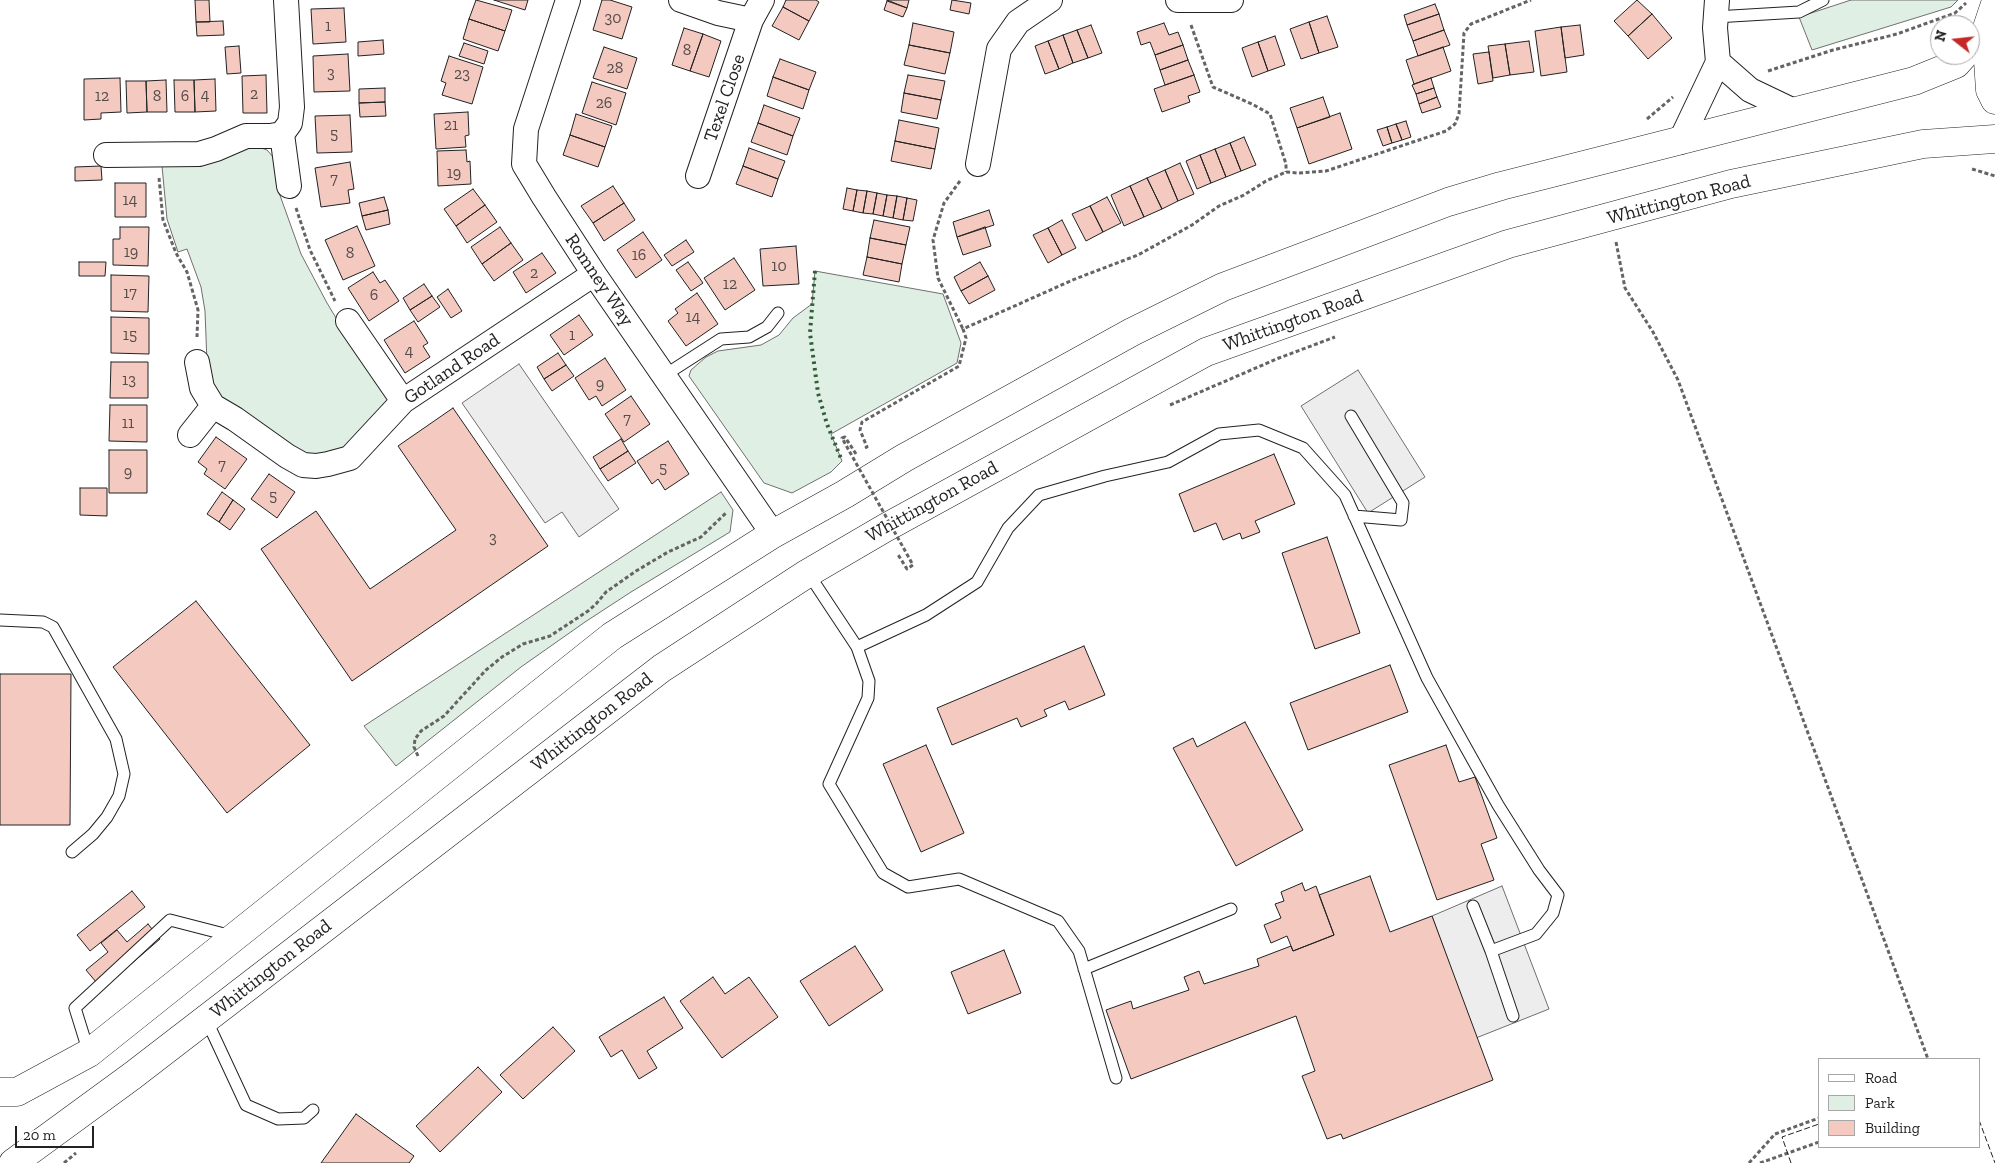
<!DOCTYPE html>
<html>
<head>
<meta charset="utf-8">
<style>
  body { margin:0 }
  #map { position:relative; width:1995px; height:1163px; overflow:hidden; background:#fff; font-family:"Zilla Slab",serif }
  canvas { display:block }
  .legend { position:absolute; left:1818px; top:1058px; width:162px; height:90px; box-sizing:border-box; background:#fff; border:1px solid #a7a7a7; margin:0; padding:6px 9px; list-style:none; font-size:15px; color:#222 }
  .legend li { display:flex; align-items:center; gap:10px; height:25px }
  .legend b { width:25px; border:1px solid #a7a7a7 }
  .north { position:absolute; left:1930px; top:15px; width:50px; height:50px; box-sizing:border-box; background:#fff; border:1px solid #a7a7a7; border-radius:50%; rotate:286deg; font-size:14px; font-weight:700; line-height:20px; text-align:center; color:#222 }
  .north::after { content:''; display:block; margin:auto; width:18px; height:22px; background:#c62828; clip-path:polygon(50% 0,100% 100%,50% 72%,0 100%) }
  .scale { position:absolute; left:15px; top:1126px; width:79px; height:22px; box-sizing:border-box; border:2px solid #222; border-top:0; padding-left:6px; font-size:15px; line-height:18px; white-space:nowrap; color:#222; -webkit-text-stroke:4px #fff; paint-order:stroke }
</style>
</head>
<body>
<div id="map">
<canvas width="1995" height="1163"></canvas>
<ul class="legend">
<li><b style="height:6px;background:#fff"></b>Road</li>
<li><b style="height:14px;background:#e0efe3"></b>Park</li>
<li><b style="height:14px;background:#f3c9c0"></b>Building</li>
</ul>
<div class="north">N</div>
<div class="scale">20 m</div>
</div>
<script>
const context = document.querySelector('canvas').getContext('2d');
context.lineJoin = 'round';
function paint(path, color) { context.fillStyle = color; context.fill(path, 'evenodd'); }
const poly = rows => new Path2D(rows.map(r => 'M' + r).join(''));
function stroke(path, color, width, dash) { context.strokeStyle = color; context.lineWidth = width; context.lineCap = dash ? 'butt' : 'round'; context.setLineDash(dash || []); context.stroke(path); }
function write(font, color, halo, rows, align = 'center') {
  context.font = font + ' "Zilla Slab",serif'; context.lineWidth = 4; context.setLineDash([]); context.textBaseline = 'middle'; context.strokeStyle = halo; context.fillStyle = color; for (const [text, x, y, turn = 0] of rows) {
    context.save(); context.translate(x, y); context.rotate((+turn || 0) * Math.PI / 180); context.textAlign = isNaN(turn) ? turn : align; if (halo) context.strokeText(text, 0, 0); context.fillText(text, 0, 0); context.restore();
  }
}
const green = poly([
  [1851,0,1958,0,1951,7,1812,50,1799,17,1851,0],
  [256,146,267,150,274,158,277,187,301,254,327,303,356,351,392,396,349,445,338,452,312,456,300,452,225,400,215,390,209,376,207,363,205,311,201,287,187,249,178,252,167,219,162,166,256,146],
  [815,271,943,294,961,343,957,363,831,434,842,461,831,472,792,493,764,483,689,376,691,370,706,357,718,351,761,345,779,335,793,318,812,304,815,271],
  [721,492,733,510,730,532,631,592,585,622,521,667,396,766,364,726,721,492]
]);
paint(green, '#e0efe3');
stroke(green, '#6f6f6f', 1);
const parking = poly([
  [519,364,619,509,579,537,562,512,545,523,462,403,519,364],
  [1358,370,1425,477,1368,513,1301,406,1358,370],
  [1502,886,1549,1009,1476,1038,1432,916,1502,886]
]);
paint(parking, '#ededed');
stroke(parking, '#6f6f6f', 1);
const building = poly([
  [195,0,209,0,210,22,196,22,195,0],
  [476,0,512,10,505,31,469,19,476,0],
  [494,0,528,0,525,10,494,0],
  [602,0,610,0,632,7,622,39,593,30,602,0],
  [786,0,816,0,819,2,809,21,783,7,786,0],
  [887,0,909,0,907,8,887,0],
  [952,0,971,3,969,14,950,10,952,0],
  [1637,0,1652,14,1628,36,1614,21,1637,0],
  [887,1,907,8,903,17,884,10,887,1],
  [1435,4,1439,14,1407,25,1404,15,1435,4],
  [783,7,809,21,799,40,772,26,783,7],
  [344,8,346,42,313,44,311,9,344,8],
  [1439,14,1444,30,1413,41,1407,25,1439,14],
  [1652,14,1672,38,1648,59,1628,36,1652,14],
  [1327,16,1338,47,1319,53,1309,22,1327,16],
  [469,19,505,31,498,51,463,39,469,19],
  [223,21,224,35,197,36,196,22,223,21],
  [1309,22,1319,53,1301,59,1290,29,1309,22],
  [913,23,954,32,950,53,909,45,913,23],
  [1164,23,1169,35,1178,32,1183,45,1155,55,1150,42,1141,45,1137,32,1164,23],
  [1091,25,1102,53,1088,58,1077,30,1091,25],
  [1580,25,1584,55,1565,58,1561,27,1580,25],
  [1561,27,1567,72,1541,76,1535,31,1561,27],
  [684,28,703,34,690,71,672,65,684,28],
  [1077,30,1088,58,1073,63,1063,35,1077,30],
  [1444,30,1450,45,1418,56,1413,41,1444,30],
  [703,34,721,41,709,77,690,71,703,34],
  [1063,35,1073,63,1059,69,1048,41,1063,35],
  [1275,36,1285,65,1268,71,1258,42,1275,36],
  [383,40,384,54,358,56,358,42,383,40],
  [1048,41,1059,69,1045,74,1035,46,1048,41],
  [1529,41,1534,72,1510,75,1505,44,1529,41],
  [1258,42,1268,71,1252,77,1242,48,1258,42],
  [464,43,488,51,484,64,459,56,464,43],
  [1505,44,1510,75,1493,78,1488,46,1505,44],
  [909,45,950,53,945,74,904,65,909,45],
  [1183,45,1188,60,1160,70,1155,55,1183,45],
  [239,46,241,73,227,74,225,47,239,46],
  [604,47,637,58,627,89,593,78,604,47],
  [1443,47,1451,71,1414,84,1406,60,1443,47],
  [1489,52,1493,81,1478,84,1473,54,1489,52],
  [348,54,350,91,314,92,313,56,348,54],
  [449,56,483,67,472,104,442,95,446,83,441,81,449,56],
  [780,59,816,72,809,90,773,77,780,59],
  [1188,60,1194,75,1165,85,1160,70,1188,60],
  [266,75,267,113,243,113,242,76,266,75],
  [908,75,945,81,941,100,904,93,908,75],
  [1194,75,1200,92,1188,96,1190,102,1162,112,1154,89,1194,75],
  [773,77,809,90,803,109,767,96,773,77],
  [120,78,121,112,101,113,101,119,84,120,84,79,120,78],
  [1431,78,1434,88,1416,94,1412,85,1431,78],
  [215,79,216,111,195,112,194,80,215,79],
  [166,80,167,112,147,112,146,81,166,80],
  [174,80,194,80,195,112,175,112,174,80],
  [126,81,146,81,147,112,127,113,126,81],
  [592,82,626,93,616,125,582,113,592,82],
  [385,88,385,102,359,103,359,89,385,88],
  [1434,88,1437,97,1419,104,1416,94,1434,88],
  [904,93,941,100,937,119,901,112,904,93],
  [1323,97,1330,117,1297,128,1290,108,1323,97],
  [1437,97,1441,107,1422,113,1419,104,1437,97],
  [385,102,386,116,360,117,359,103,385,102],
  [764,105,800,118,793,136,758,123,764,105],
  [468,112,469,135,465,136,466,147,436,149,434,114,468,112],
  [1340,113,1352,149,1309,164,1297,128,1340,113],
  [576,114,612,126,605,147,570,135,576,114],
  [350,115,352,152,317,153,315,116,350,115],
  [899,120,939,128,935,149,895,141,899,120],
  [1406,121,1411,137,1402,140,1396,124,1406,121],
  [758,123,793,136,787,155,751,142,758,123],
  [1396,124,1402,140,1392,143,1387,127,1396,124],
  [1387,127,1392,143,1383,146,1377,130,1387,127],
  [570,135,605,147,598,167,563,155,570,135],
  [1244,137,1256,165,1241,171,1230,143,1244,137],
  [895,141,935,149,931,169,891,161,895,141],
  [1230,143,1241,171,1226,177,1215,149,1230,143],
  [749,148,785,161,778,179,743,166,749,148],
  [1215,149,1226,177,1211,183,1200,155,1215,149],
  [466,150,467,162,470,161,471,184,438,186,437,151,466,150],
  [1200,155,1211,183,1197,189,1186,161,1200,155],
  [350,162,354,189,348,190,350,203,321,207,315,168,350,162],
  [1180,163,1194,194,1178,201,1165,170,1180,163],
  [101,166,102,180,75,181,75,167,101,166],
  [743,166,778,179,772,197,736,184,743,166],
  [1165,170,1178,201,1162,209,1147,178,1165,170],
  [1147,178,1162,209,1144,217,1130,186,1147,178],
  [115,183,146,183,146,217,115,217,115,183],
  [613,186,624,203,593,223,581,206,613,186],
  [1130,186,1144,217,1124,226,1111,195,1130,186],
  [847,188,857,190,853,211,843,209,847,188],
  [473,189,485,205,456,226,444,209,473,189],
  [857,190,867,191,863,213,853,211,857,190],
  [867,191,877,193,873,214,863,213,867,191],
  [877,193,887,195,883,216,873,214,877,193],
  [887,195,897,196,893,218,883,216,887,195],
  [897,196,907,198,903,220,893,218,897,196],
  [384,197,388,210,362,216,359,203,384,197],
  [1107,197,1121,223,1103,232,1090,206,1107,197],
  [907,198,917,200,913,221,903,220,907,198],
  [624,203,635,220,604,241,593,223,624,203],
  [485,205,497,222,467,243,456,226,485,205],
  [1090,206,1103,232,1086,241,1072,214,1090,206],
  [388,210,390,224,366,230,362,216,388,210],
  [989,210,994,225,957,237,953,222,989,210],
  [874,220,910,227,906,245,870,238,874,220],
  [1062,220,1076,248,1062,255,1048,228,1062,220],
  [357,226,375,266,343,280,325,240,357,226],
  [120,227,149,227,148,266,113,265,113,239,120,239,120,227],
  [500,227,511,243,482,264,471,247,500,227],
  [985,227,991,246,963,255,957,237,985,227],
  [1048,228,1062,255,1048,263,1033,235,1048,228],
  [643,232,662,260,636,278,617,250,643,232],
  [870,238,906,245,902,264,867,257,870,238],
  [686,240,694,252,672,266,664,255,686,240],
  [511,243,523,260,494,281,482,264,511,243],
  [796,246,799,284,763,286,760,249,796,246],
  [542,253,556,273,526,293,513,272,542,253],
  [867,257,902,264,899,282,863,275,867,257],
  [734,258,755,290,725,310,704,278,734,258],
  [79,262,106,262,105,276,79,276,79,262],
  [688,262,703,283,691,291,676,270,688,262],
  [980,262,988,276,961,291,954,277,980,262],
  [373,272,380,283,385,280,399,301,369,321,348,288,373,272],
  [111,275,149,276,148,312,111,311,111,275],
  [988,276,995,290,969,304,961,291,988,276],
  [424,284,432,296,410,310,403,298,424,284],
  [448,289,462,311,451,318,437,297,448,289],
  [697,293,718,324,686,346,668,321,678,313,675,309,697,293],
  [432,296,440,307,418,322,410,310,432,296],
  [579,315,593,335,564,355,550,335,579,315],
  [111,317,149,318,149,354,111,353,111,317],
  [414,321,428,343,423,346,430,357,405,373,384,340,414,321],
  [558,353,566,365,544,379,537,367,558,353],
  [605,358,626,390,602,406,596,396,589,400,575,378,605,358],
  [111,362,148,362,148,398,110,398,111,362],
  [566,365,574,376,552,391,544,379,566,365],
  [631,396,650,424,624,442,605,414,631,396],
  [110,405,147,405,147,442,109,441,110,405],
  [453,408,548,546,352,681,261,549,316,511,370,589,456,530,398,446,453,408],
  [216,437,247,459,225,489,204,474,207,469,198,462,216,437],
  [621,439,628,451,600,469,593,457,621,439],
  [668,441,689,474,665,490,658,479,652,484,637,461,668,441],
  [109,450,147,450,147,493,109,493,109,450],
  [628,451,636,463,608,481,600,469,628,451],
  [1274,454,1295,504,1255,521,1260,532,1242,539,1240,533,1223,540,1216,523,1194,532,1179,494,1274,454],
  [269,474,295,492,277,518,251,499,269,474],
  [80,488,107,488,107,516,80,515,80,488],
  [222,492,233,500,219,522,207,514,222,492],
  [233,500,245,509,230,530,219,522,233,500],
  [1327,537,1360,633,1315,649,1282,553,1327,537],
  [196,601,310,745,227,813,113,667,196,601],
  [1084,646,1105,695,1069,710,1065,701,1044,710,1047,716,1021,727,1017,718,952,745,937,708,1084,646],
  [1390,665,1408,712,1308,750,1290,703,1390,665],
  [0,674,71,674,70,825,0,825,0,674],
  [1245,722,1303,830,1236,866,1173,748,1193,738,1197,747,1245,722],
  [926,745,964,833,921,852,883,764,926,745],
  [1446,745,1459,782,1475,777,1497,838,1481,844,1494,880,1437,900,1389,765,1446,745],
  [1370,876,1390,932,1432,916,1493,1080,1343,1139,1341,1134,1327,1139,1302,1076,1315,1071,1296,1016,1131,1079,1106,1010,1131,1001,1133,1009,1189,990,1184,977,1199,971,1204,984,1259,966,1257,959,1291,946,1293,951,1334,935,1319,895,1370,876],
  [1302,883,1305,891,1316,886,1334,935,1293,951,1287,936,1271,943,1264,925,1281,918,1275,904,1284,901,1281,892,1302,883],
  [132,891,145,907,90,951,77,935,132,891],
  [148,924,160,939,102,989,86,970,108,952,101,943,117,930,127,942,148,924],
  [855,946,883,990,829,1026,800,981,855,946],
  [1004,950,1021,993,968,1014,951,972,1004,950],
  [713,977,725,994,749,977,778,1017,722,1058,680,1001,713,977],
  [664,997,683,1028,647,1051,657,1068,639,1079,622,1050,611,1057,599,1037,664,997],
  [553,1027,575,1051,523,1099,500,1075,553,1027],
  [478,1067,502,1092,440,1152,416,1126,478,1067],
  [356,1114,414,1156,409,1163,321,1163,356,1114]
]);
paint(building, '#f3c9c0');
stroke(building, '#222', 1);
const lane = poly([
  [1715,17,1799,12,1823,0],
  [665,375,721,339,749,337,767,327,778,313],
  [1351,416,1403,503,1401,520,1354,516],
  [808,573,857,647,926,615,977,582,1008,528,1039,495,1105,476,1168,462,1219,434,1259,430,1303,448,1345,495,1427,678,1498,805,1539,870,1558,895,1553,913,1536,934,1491,951],
  [0,620,43,622,53,627,116,739,124,774,119,796,107,817,93,834,72,852],
  [857,647,869,681,868,698,829,784,883,873,908,887,959,879,1058,921,1079,951,1116,1078],
  [1473,906,1491,951,1513,1016],
  [1084,969,1231,909],
  [206,1019,246,1105,278,1119,304,1118,313,1110],
  [89,1053,75,1008,170,920,232,936]
]);
const street = poly([
  [568,0,526,129,524,164,544,197,594,274,773,534],
  [681,0,718,13,751,20,762,0],
  [1178,0,1231,0],
  [1718,62,1750,90,1796,112],
  [282,134,289,186],
  [1680,142,1718,62,1715,28,1717,0],
  [106,155,199,154,216,149,246,136,270,136,282,134,290,123,292,107,286,0],
  [978,164,999,49,1018,22,1050,0],
  [698,176,751,20],
  [348,321,403,401],
  [197,362,202,388,213,406,235,419,287,456,303,465,316,466,328,464,350,458,403,401,594,274],
  [190,435,213,406]
]);
const primary = poly([
  [0,1092,17,1092,89,1053,612,636,773,534,845,494,904,458,1132,332,1223,287,1448,202,1501,186,1914,81,1956,64,1964,55],
  [13,1163,132,1076,662,668,808,573,885,528,1206,352,1508,244,1731,184,1923,144,1995,139]
]);
const highway = poly([
  [1995,4,1986,31,1990,90,1995,100]
]);
stroke(lane, '#222', 13);
stroke(street, '#222', 26);
stroke(primary, '#222', 29);
stroke(highway, '#222', 29);
stroke(poly([
  [1191,25,1213,87,1252,104,1270,114,1286,164,1286,172],
  [1768,71,1833,50,1897,34,1955,13,1966,3],
  [1647,119,1673,97],
  [1972,169,1995,176],
  [159,178,163,220,176,253,187,272,198,310,197,337],
  [960,181,944,203,933,240,938,278,963,329],
  [296,208,310,250,335,301],
  [1616,242,1625,288,1653,332,1678,380,1928,1059],
  [1170,405,1279,358,1335,337],
  [865,448,867,447,860,430,862,422,959,366,966,338,963,329,1075,279,1138,255,1192,225,1219,206,1244,195,1266,181,1286,172,1298,173,1326,171,1446,131,1455,124,1459,114,1464,33,1471,24,1531,0],
  [418,756,414,747,415,739,421,731,444,716,486,670,502,657,523,644,550,636,588,611,596,604,606,592,636,571,668,552,701,537,727,512],
  [64,1163,76,1153],
  [1749,1163,1775,1134,1819,1118],
  [1760,1163,1819,1142]
]), '#646464', 3, [4, 2.5]);
stroke(lane, '#fff', 11);
stroke(street, '#fff', 24);
stroke(primary, '#fff', 28);
stroke(highway, '#fff', 28);
stroke(poly([
  [856,454,845,437,842,438,913,565,907,569,897,553]
]), '#646464', 3, [4, 2.5]);
stroke(poly([
  [815,271,810,333,818,393,827,424,842,461]
]), '#2f5e38', 4, [2.5, 4]);
stroke(poly([
  [1979,1120,1995,1163],
  [1791,1163,1782,1137,1819,1124]
]), '#222', 1, [6, 2.5]);
write('16px', '#564c4a', null, [
  ["30",613,18],
  ["1",328,26],
  ["8",687,50],
  ["28",615,68],
  ["3",331,73],
  ["23",462,74],
  ["2",254,94],
  ["4",205,95],
  ["12",102,96],
  ["8",157,96],
  ["6",185,96],
  ["26",604,103],
  ["21",451,125],
  ["5",334,134],
  ["19",454,173],
  ["7",334,179],
  ["14",130,200],
  ["19",131,252],
  ["8",350,253],
  ["16",639,255],
  ["10",779,266],
  ["2",534,273],
  ["12",730,284],
  ["17",130,293],
  ["6",374,295],
  ["14",693,317],
  ["15",130,335],
  ["1",572,335],
  ["4",409,351],
  ["13",129,380],
  ["9",600,384],
  ["7",627,419],
  ["11",128,423],
  ["7",222,465],
  ["5",663,468],
  ["9",128,472],
  ["5",273,496],
  ["3",493,538]
]);
write('19px', '#222', '#fff', [
  ["Texel Close",725,98,-71],
  ["Whittington Road",1679,200,-15],
  ["Romney Way",599,280,56],
  ["Whittington Road",1293,321,-20],
  ["Gotland Road",452,369,-34],
  ["Whittington Road",932,502,-29],
  ["Whittington Road",592,722,-38],
  ["Whittington Road",271,969,-38]
]);
</script>
</body>
</html>
